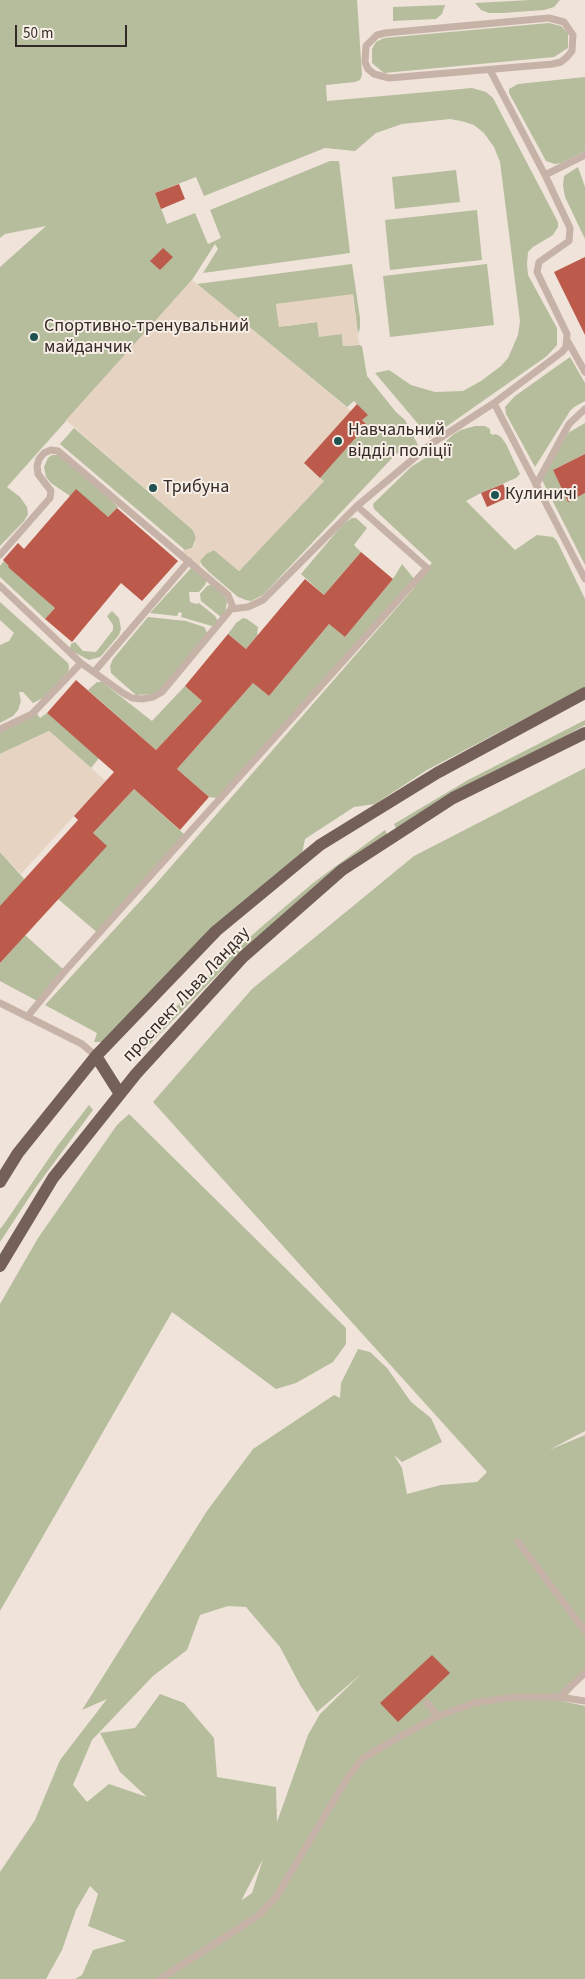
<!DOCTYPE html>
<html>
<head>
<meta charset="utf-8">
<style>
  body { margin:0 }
  #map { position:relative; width:585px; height:1979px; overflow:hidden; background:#efe3da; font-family:"Source Sans 3",sans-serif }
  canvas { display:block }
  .scale { position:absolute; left:15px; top:25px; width:112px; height:22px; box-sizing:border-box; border:2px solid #342a27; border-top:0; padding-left:6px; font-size:15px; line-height:18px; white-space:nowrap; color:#342a27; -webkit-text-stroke:4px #f7eee6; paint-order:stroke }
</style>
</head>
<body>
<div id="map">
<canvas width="585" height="1979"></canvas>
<div class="scale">50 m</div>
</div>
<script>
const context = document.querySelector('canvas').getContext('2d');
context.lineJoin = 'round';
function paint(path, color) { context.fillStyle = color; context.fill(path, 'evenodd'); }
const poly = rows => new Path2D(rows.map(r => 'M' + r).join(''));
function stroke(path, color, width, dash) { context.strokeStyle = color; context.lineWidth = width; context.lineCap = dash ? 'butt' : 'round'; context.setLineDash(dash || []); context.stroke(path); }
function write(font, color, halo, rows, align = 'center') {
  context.font = font + ' "Source Sans 3",sans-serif'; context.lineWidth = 4; context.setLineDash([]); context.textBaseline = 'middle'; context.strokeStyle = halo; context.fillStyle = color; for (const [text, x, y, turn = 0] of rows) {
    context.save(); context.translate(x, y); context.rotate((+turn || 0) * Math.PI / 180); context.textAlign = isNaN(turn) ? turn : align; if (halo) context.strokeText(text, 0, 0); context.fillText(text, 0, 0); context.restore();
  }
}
paint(poly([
  [0,0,357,0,362,75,360,80,355,82,326,85,327,101,472,88,486,92,493,98,558,222,558,227,553,235,533,247,528,252,527,264,528,275,557,328,557,345,547,356,430,438,375,373,389,370,411,385,435,392,463,391,481,381,501,366,508,358,518,335,520,321,500,162,494,147,484,133,474,125,461,121,450,119,402,124,376,133,355,151,325,148,204,196,196,177,155,193,167,224,195,213,208,244,221,238,210,210,330,161,339,161,350,253,203,273,218,249,215,244,192,280,7,487,20,497,27,507,28,514,24,521,0,546,0,267,46,226,5,234,0,238],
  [531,0,560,0,554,7,544,10,503,13,489,13,481,10,475,3],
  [445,5,442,14,436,19,393,21,393,7],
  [549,23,561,26,568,33,568,48,554,57,384,73,372,63,372,49,376,42,384,38],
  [585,77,585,151,561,163,555,164,546,161,509,93,509,89,518,84],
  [578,167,585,187,585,239,565,197,563,186,564,176],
  [456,170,460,202,395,209,392,177],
  [477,210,482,260,390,270,385,220],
  [352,264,360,318,360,328,358,334,353,295,276,304,278,319,286,326,317,322,342,334,343,346,359,345,362,346,367,376,396,412,405,420,418,445,409,451,401,451,395,455,263,595,251,601,246,600,238,597,209,572,202,565,200,561,202,558,207,553,214,550,239,571,322,483,320,477,367,425,362,420,367,415,354,401,347,407,197,284],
  [487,264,494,325,390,337,383,276],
  [570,357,585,383,585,401,574,407,570,411,535,467,506,414,505,407,515,396],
  [585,423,585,454,553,470,568,501,585,493,585,565,542,480,568,433],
  [475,426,485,426,490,429,490,433,493,435,496,434,501,437,506,444,520,474,516,478,479,494,466,501,515,550,537,535,553,537,557,541,585,599,585,687,427,770,375,804,354,807,305,839,302,854,102,1042,94,1042,97,1033,45,1005,154,886,414,588,412,584,217,798,209,797,177,769,253,683,269,696,329,624,345,637,393,579,402,564,415,580,432,563,374,509,373,504,411,467,446,445,446,441,454,434,461,430],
  [74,428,193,530,196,538,192,548,185,550,60,444],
  [52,455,59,455,67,460,118,507,108,517,70,496,51,483,46,477,44,467,48,458],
  [352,518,356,518,367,528,354,545,361,552,324,595,301,574,343,524],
  [4,561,55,608,45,619,0,577,0,566],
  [191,568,194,569,207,580,205,585,199,592,189,592,190,602,196,604,199,603,215,616,218,621,215,625,212,626,181,617,182,613,179,612,177,616,150,613],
  [213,584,224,594,227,602,225,613,221,617,201,601,200,594,207,586],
  [0,602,68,663,69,667,68,672,45,697,33,703,23,692,19,692,21,701,18,710,13,716,0,723,0,645,9,641,14,633,0,620],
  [112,611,119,618,121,629,119,635,103,654,100,657,89,660,72,651,70,648,71,644,75,642,83,651,96,652,113,630,113,625,107,616],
  [148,617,186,621,204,627,208,634,162,690,153,694,136,695,111,673,110,666,113,659],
  [243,618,247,619,258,627,257,636,246,649,228,634,236,623],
  [97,682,102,682,152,721,185,686,202,701,156,750,88,690],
  [35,711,40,718,47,713,99,758,91,768,49,731,0,754,0,730],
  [585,720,585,725,397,830,394,824,468,780],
  [585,768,585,1431,549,1450,585,1435,585,1676,562,1701,585,1706,585,1979,75,1979,82,1975,93,1950,126,1941,88,1926,98,1894,90,1886,76,1910,62,1950,46,1979,0,1979,0,1872,35,1820,60,1760,107,1699,82,1710,207,1511,253,1449,334,1395,340,1398,341,1383,358,1349,370,1352,387,1368,411,1402,431,1418,442,1442,402,1462,394,1455,402,1468,407,1494,441,1485,477,1482,487,1472,153,1102,252,989,414,856],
  [228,1606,246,1607,280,1647,300,1685,317,1712,362,1673,320,1714,308,1735,277,1822,276,1787,217,1777,214,1738,184,1703,160,1694,135,1728,100,1733,120,1772,147,1797,109,1784,87,1802,73,1785,92,1740,153,1676,187,1650,200,1615],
  [263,1859,252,1893,242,1900,242,1899],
  [134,789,186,836,99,934,58,899,93,833],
  [385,830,388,836,262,933,224,968,145,1049,142,1048,140,1046,143,1042,190,992,259,929,313,883],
  [0,852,26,881,0,908],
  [25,935,65,971,39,1002,0,981,0,963],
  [89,1105,93,1110,36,1187,0,1242,0,1229,4,1224,58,1145],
  [129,1114,346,1328,346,1344,333,1362,296,1383,276,1389,172,1312,0,1611,0,1304,38,1238,117,1125]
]), '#b5bd9c');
paint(poly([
  [192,280,351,411,304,463,324,481,239,571,214,550,206,554,200,561,200,571,178,552,192,548,195,544,196,538,193,530,66,420],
  [353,294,359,345,343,346,342,334,319,337,317,322,279,327,276,304],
  [49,731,106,781,21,874,0,852,0,754]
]), '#e6d3c2');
paint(poly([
  [179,184,185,199,161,209,155,193],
  [163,248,173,257,160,270,150,261],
  [585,257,585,335,554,272],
  [357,404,368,415,362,420,367,425,320,478,304,463],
  [585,454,585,493,568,502,553,470],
  [503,484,509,497,487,507,481,493],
  [76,489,108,517,117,508,178,561,142,601,121,583,72,642,45,619,55,608,8,567,9,566,3,560,18,543,24,549],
  [361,552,393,579,345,637,329,624,269,696,253,683,177,769,209,797,180,830,134,789,93,833,107,846,0,963,0,906,78,820,74,816,114,772,47,713,76,680,156,750,202,701,185,686,228,634,246,649,305,579,324,595],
  [432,1655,450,1673,398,1722,380,1703]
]), '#bc5b4b');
stroke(poly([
  [549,18,564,22,573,35,572,51,567,57,561,62,553,64,389,78,374,74,368,69,365,62,366,46,377,35,385,33,549,18],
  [545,175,585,155],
  [567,340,585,372],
  [494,403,585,579],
  [536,485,569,424,585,409],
  [0,555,50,498,51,491,38,474,37,466,39,459,44,453,51,450,58,451,228,595,232,605,231,609,162,692,153,697,142,699,132,698,123,693,81,663,0,586],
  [231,609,248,607,263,600,357,506,431,444,494,403,562,352,566,347,567,334,537,272,539,262,569,241,570,228,545,175,490,70],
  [94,672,189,561],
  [0,729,32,714,81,663],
  [0,1003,82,1044,96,1056],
  [27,1017,65,971,427,568,357,506],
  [518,1542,585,1631],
  [559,1697,585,1673],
  [427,1703,438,1716],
  [160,1979,259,1915,276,1897,346,1780,362,1759,392,1741,438,1716,474,1703,513,1697,559,1697,585,1701]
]), '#c6b2a7', 7);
stroke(poly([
  [96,1056,120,1094],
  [0,1182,18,1153,96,1056,216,931,320,845,437,773,585,693],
  [0,1266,53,1178,136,1074,243,957,342,870,453,798,585,733]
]), '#746059', 12);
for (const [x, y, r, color] of [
  [34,337,5,"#205250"],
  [338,441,5,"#205250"],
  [153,488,5,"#205250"],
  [495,495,5,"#205250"]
]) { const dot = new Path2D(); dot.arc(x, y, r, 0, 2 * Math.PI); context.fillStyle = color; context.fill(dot); stroke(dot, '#f7eee6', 2); }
write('18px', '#342a27', '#f7eee6', [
  ["Спортивно-тренувальний",44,327],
  ["майданчик",44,348],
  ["Навчальний",348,431],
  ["відділ поліції",348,452],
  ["Трибуна",163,488],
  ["Кулиничі",505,495]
], 'left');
write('18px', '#342a27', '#f7eee6', [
  ["проспект Льва Ландау",187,995,-47]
]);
</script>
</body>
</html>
